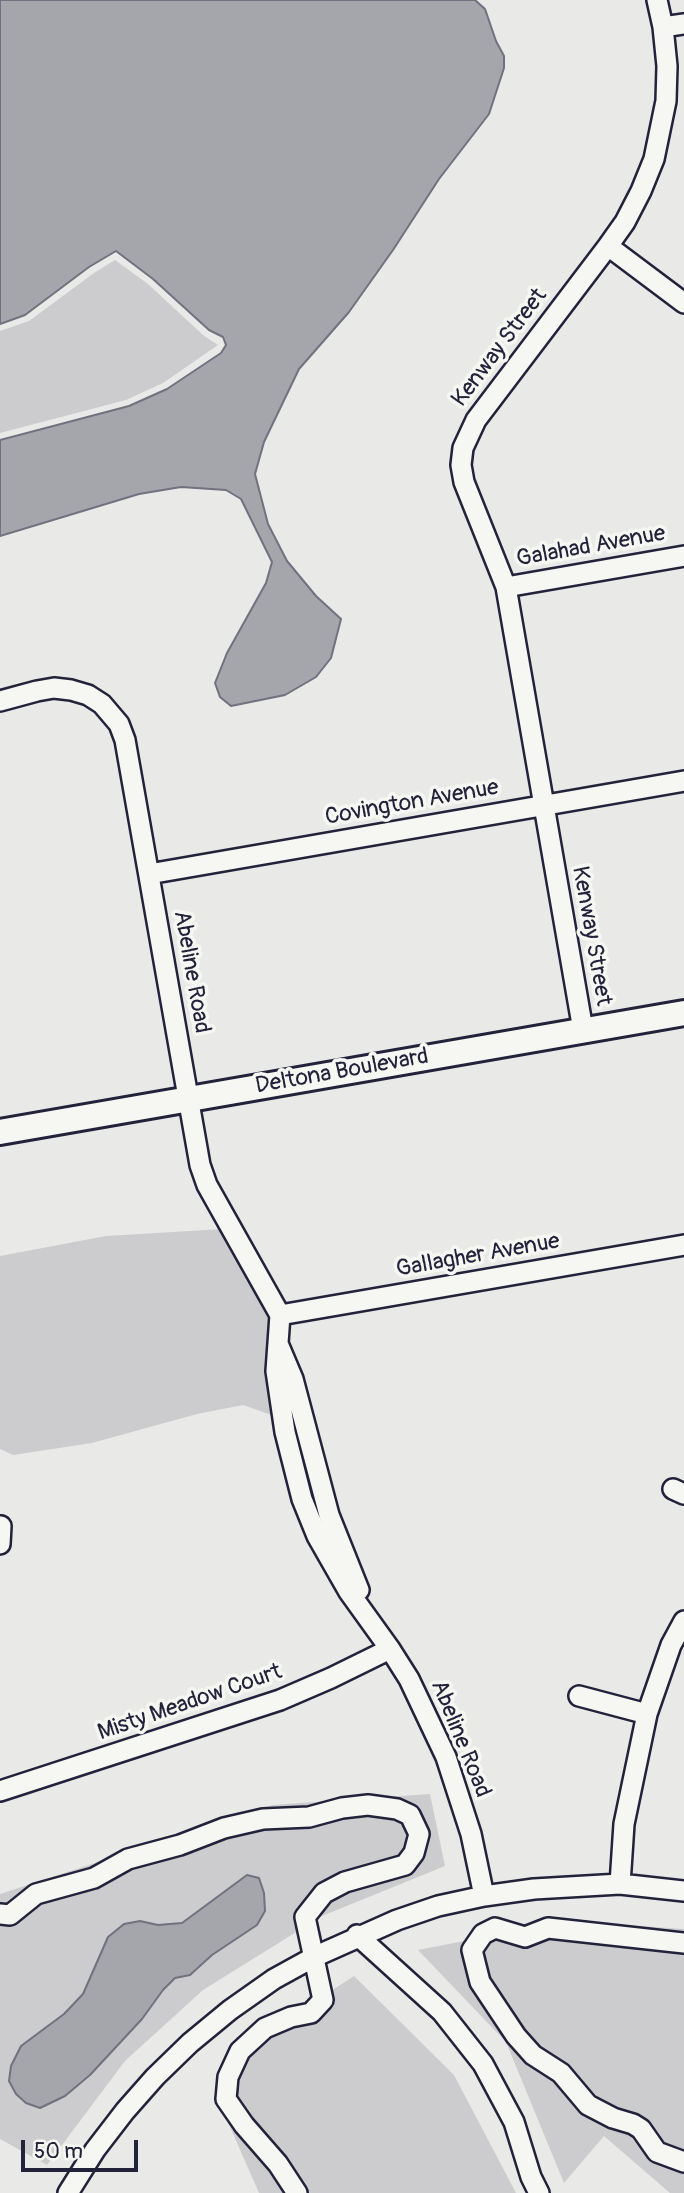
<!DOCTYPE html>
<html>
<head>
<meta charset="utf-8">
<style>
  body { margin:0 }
  #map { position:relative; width:684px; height:2193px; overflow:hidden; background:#e9e9e7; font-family:Pangolin,sans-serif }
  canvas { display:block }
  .scale { position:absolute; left:21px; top:2140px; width:117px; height:32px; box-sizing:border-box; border:4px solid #22223b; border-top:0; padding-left:9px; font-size:21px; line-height:24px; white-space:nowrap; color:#22223b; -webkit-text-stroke:5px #f6f6f2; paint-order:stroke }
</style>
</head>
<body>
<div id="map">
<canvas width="684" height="2193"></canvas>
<div class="scale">50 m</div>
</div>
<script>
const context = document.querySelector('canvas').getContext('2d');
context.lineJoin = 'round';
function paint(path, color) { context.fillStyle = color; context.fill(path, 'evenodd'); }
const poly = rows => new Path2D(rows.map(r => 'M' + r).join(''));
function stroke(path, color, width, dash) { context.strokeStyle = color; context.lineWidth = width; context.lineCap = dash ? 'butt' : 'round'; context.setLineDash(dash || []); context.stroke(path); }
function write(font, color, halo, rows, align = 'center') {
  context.font = font + ' Pangolin,sans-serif'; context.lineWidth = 7; context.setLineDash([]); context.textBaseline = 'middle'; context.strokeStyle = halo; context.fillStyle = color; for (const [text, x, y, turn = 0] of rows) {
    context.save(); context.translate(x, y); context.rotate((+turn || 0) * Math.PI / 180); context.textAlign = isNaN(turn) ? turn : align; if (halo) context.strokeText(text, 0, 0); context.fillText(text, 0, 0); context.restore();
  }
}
paint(poly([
  [115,260,148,284,203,335,218,345,163,383,126,400,0,433,0,331,29,321,94,273],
  [223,1229,279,1332,283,1419,243,1405,197,1414,92,1443,13,1455,0,1449,0,1256,106,1236],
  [430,1794,445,1866,322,1916,203,1990,125,2061,47,2165,0,2139,0,1894,272,1805],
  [566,1921,684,1929,684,2193,670,2193,604,2136,564,2183,506,2042,418,1950],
  [354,1976,454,2075,516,2193,259,2193,220,2104,226,2059]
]), '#ccccce');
const water = poly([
  [0,0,475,0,485,9,496,41,504,56,504,68,489,114,439,179,393,250,349,312,299,369,264,442,255,474,268,524,287,561,316,596,341,619,331,658,316,677,285,695,231,706,220,697,215,683,227,653,266,583,272,562,241,499,226,490,181,487,139,494,0,536,0,440,129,406,167,389,221,353,226,345,223,337,209,330,153,279,116,251,89,267,25,315,0,324,0,0],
  [247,1875,259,1878,264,1893,265,1911,257,1925,212,1955,190,1975,175,1978,163,1990,142,2019,90,2075,65,2096,40,2108,26,2103,16,2094,9,2081,11,2066,21,2046,64,2014,83,1994,108,1937,124,1924,140,1921,158,1925,182,1923,247,1875]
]);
paint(water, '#a5a5ac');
stroke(water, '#71717f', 2);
const minor = poly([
  [663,27,684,24],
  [608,246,684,303],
  [506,587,684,556],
  [0,701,37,691,54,688,71,690,88,695,102,704,119,724,125,740,200,1165,207,1185,280,1315,276,1371,285,1432,302,1499,317,1536,349,1592,390,1649,409,1679,446,1757,471,1834,484,1896],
  [149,874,684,781],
  [583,1030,506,587,464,482,461,465,463,448,476,420,608,246,625,222,641,191,654,159,666,101,667,66,663,27,657,0],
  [280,1315,684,1245],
  [279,1346,293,1379,329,1515,359,1590],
  [673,1489,684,1494],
  [0,1544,1,1526],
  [579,1696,647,1714],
  [0,1791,280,1700,331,1678,390,1649],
  [620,1884,624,1824,647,1714,671,1645,684,1621],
  [0,1914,10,1915,36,1894,94,1878,128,1859,180,1845,224,1828,263,1819,309,1817,342,1808,368,1805,397,1809,410,1815,419,1834,414,1853,405,1865,345,1882,324,1893,305,1917,323,2000,311,2013,291,2017,265,2028,240,2051,228,2077,226,2099,244,2125,278,2164,297,2193],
  [357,1935,442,2012,483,2064,514,2122,531,2177,539,2193],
  [684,1943,548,1928,525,1937,495,1928,483,1934,472,1950,480,1982,516,2036,533,2055,561,2073,588,2105,613,2118,633,2124,641,2129,657,2152,684,2162],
  [68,2193,95,2150,125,2111,155,2077,190,2043,230,2010,274,1979,314,1957,397,1920,438,1906,484,1896,534,1889,620,1884,684,1891]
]);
const major = poly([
  [0,1132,684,1013]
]);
stroke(minor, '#22223b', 24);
stroke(major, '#22223b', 30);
stroke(minor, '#f6f6f2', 19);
stroke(major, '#f6f6f2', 24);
write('23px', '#22223b', '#f6f6f2', [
  ["Kenway Street",500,348,-53],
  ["Galahad Avenue",591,547,-10],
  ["Covington Avenue",412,803,-10],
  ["Kenway Street",591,936,80],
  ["Abeline Road",191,972,80],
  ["Deltona Boulevard",342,1072,-10],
  ["Gallagher Avenue",478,1256,-10],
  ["Misty Meadow Court",190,1703,-19],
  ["Abeline Road",460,1739,68]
]);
</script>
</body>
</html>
